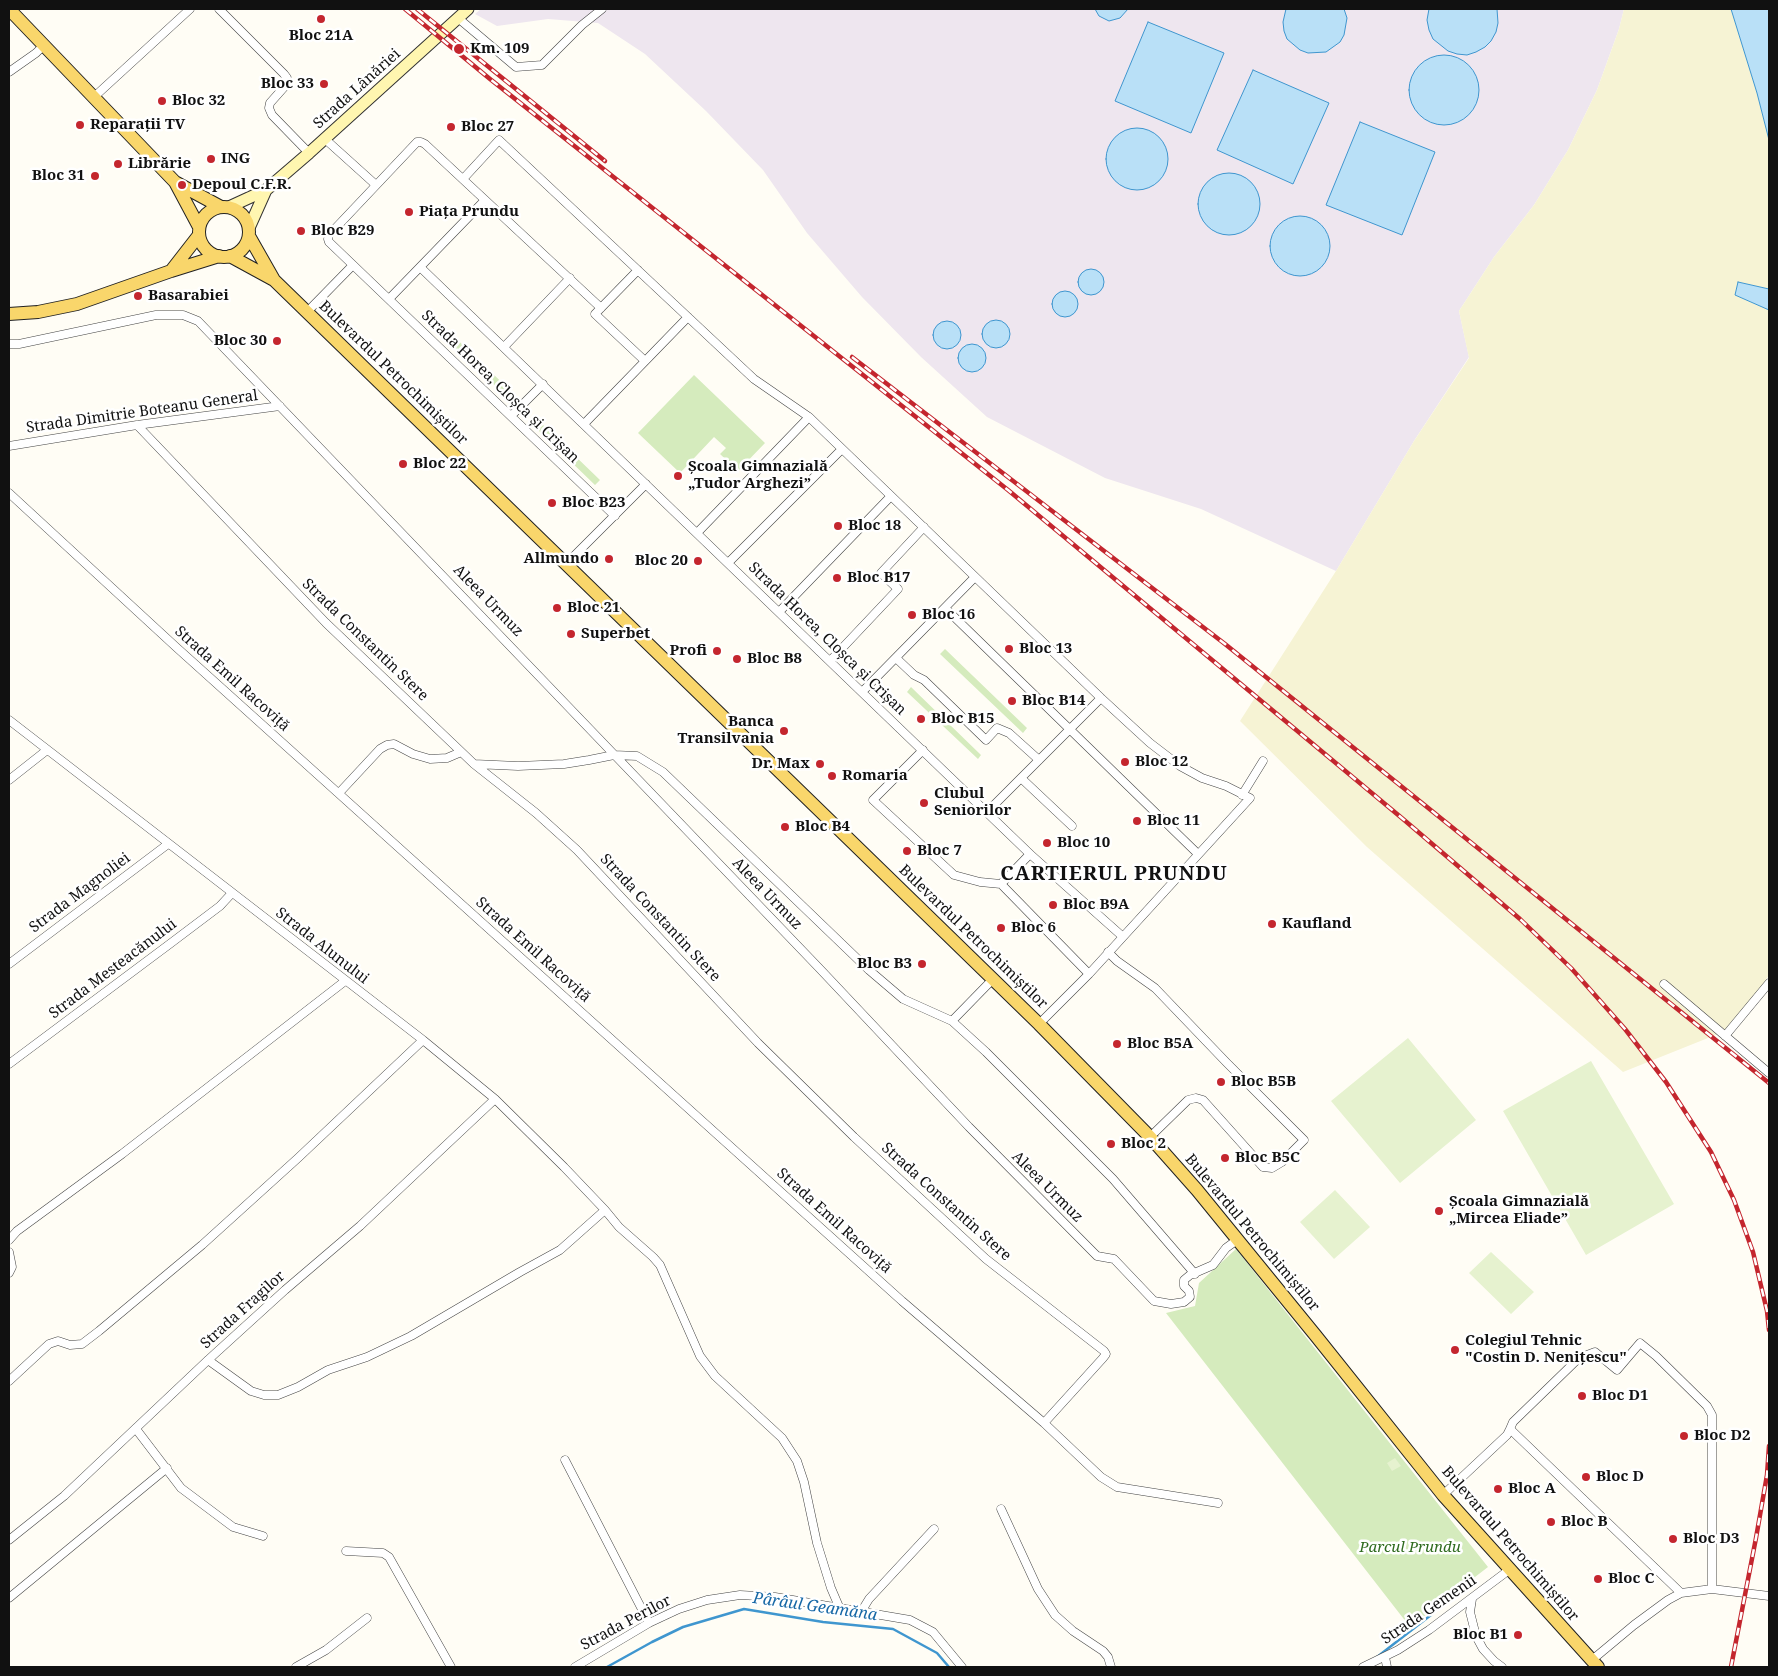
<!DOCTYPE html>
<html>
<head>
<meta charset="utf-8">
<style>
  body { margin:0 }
  #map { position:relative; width:1778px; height:1676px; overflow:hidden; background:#fffdf5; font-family:"Noto Serif",serif }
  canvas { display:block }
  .frame { position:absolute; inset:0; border:10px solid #111; pointer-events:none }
</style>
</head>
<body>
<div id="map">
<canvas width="1778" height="1676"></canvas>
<div class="frame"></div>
</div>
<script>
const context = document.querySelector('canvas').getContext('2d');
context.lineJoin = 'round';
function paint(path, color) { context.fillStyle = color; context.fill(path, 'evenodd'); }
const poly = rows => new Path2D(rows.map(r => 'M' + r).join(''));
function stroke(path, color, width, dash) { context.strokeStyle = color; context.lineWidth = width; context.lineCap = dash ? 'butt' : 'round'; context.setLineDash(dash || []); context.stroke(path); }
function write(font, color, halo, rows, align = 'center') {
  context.font = font + ' "Noto Serif",serif'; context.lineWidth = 5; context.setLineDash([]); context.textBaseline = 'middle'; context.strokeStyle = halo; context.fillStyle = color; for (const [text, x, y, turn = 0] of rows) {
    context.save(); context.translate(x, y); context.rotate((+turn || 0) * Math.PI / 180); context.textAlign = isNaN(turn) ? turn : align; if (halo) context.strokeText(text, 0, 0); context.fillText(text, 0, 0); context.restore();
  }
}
paint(poly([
  [481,9,1624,9,1619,29,1597,90,1568,150,1534,205,1494,257,1459,311,1469,357,1414,441,1336,571,1201,509,1105,478,987,417,921,357,862,297,807,233,763,170,706,111,645,54,598,23,548,19,497,26,475,14]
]), '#eee6ef');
paint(poly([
  [1624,9,1731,9,1757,93,1769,140,1769,289,1738,282,1735,295,1769,310,1769,975,1733,1028,1623,1072,1367,847,1240,721,1336,571,1414,441,1469,358,1459,311,1494,257,1534,205,1568,150,1597,90,1619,29]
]), '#f6f3d4');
paint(poly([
  [443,326,516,396,511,401,438,331],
  [694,375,765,443,738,471,720,454,726,448,714,437,680,473,638,433],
  [543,425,600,480,595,485,538,430],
  [945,649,1027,728,1023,733,940,654],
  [911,687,981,755,978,759,907,692],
  [1236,1249,1488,1567,1410,1627,1166,1313,1195,1306,1199,1283]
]), '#d5ebbd');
paint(poly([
  [1408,1038,1476,1120,1400,1183,1331,1101],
  [1591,1061,1674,1204,1586,1255,1503,1111],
  [1335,1190,1370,1227,1334,1259,1300,1222],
  [1491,1252,1534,1292,1511,1314,1469,1273],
  [1395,1458,1401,1466,1392,1471,1387,1463]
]), '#e6f2cf');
const water = poly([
  [1095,9,1128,9,1120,18,1109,21,1099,16,1095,9],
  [1286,9,1344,9,1347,18,1344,35,1340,42,1326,52,1308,53,1300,50,1287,39,1284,31,1283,22,1286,9],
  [1429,9,1497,9,1498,23,1496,32,1491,41,1485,47,1476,52,1467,55,1457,54,1448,51,1433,39,1429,30,1427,20,1429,9],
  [1731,9,1769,9,1769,140,1757,93,1731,9],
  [1148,22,1224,53,1191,133,1115,101,1148,22],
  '1409 90a35 35 0 1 1 70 0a35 35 0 1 1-70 0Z',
  [1253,70,1329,103,1293,184,1217,150,1253,70],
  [1360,122,1435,152,1402,235,1326,205,1360,122],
  '1106 159a31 31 0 1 1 62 0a31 31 0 1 1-62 0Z',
  '1198 204a31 31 0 1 1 62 0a31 31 0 1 1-62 0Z',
  '1270 246a30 30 0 1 1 60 0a30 30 0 1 1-60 0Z',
  '1078 282a13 13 0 1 1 26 0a13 13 0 1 1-26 0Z',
  [1738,282,1769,289,1769,310,1735,295,1738,282],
  '1052 304a13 13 0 1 1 26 0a13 13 0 1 1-26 0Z',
  '982 334a14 14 0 1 1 28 0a14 14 0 1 1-28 0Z',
  '933 335a14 14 0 1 1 28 0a14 14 0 1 1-28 0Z',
  '958 358a14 14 0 1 1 28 0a14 14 0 1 1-28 0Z'
]);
paint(water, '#b9e0f7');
stroke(water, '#3f96cf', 1);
stroke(poly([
  [1377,1657,1431,1615],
  [607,1667,652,1642,683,1627,744,1609,823,1622,893,1629,937,1653,949,1667]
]), '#3f96cf', 2.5);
const street = poly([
  [219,9,284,74,287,78,286,85,270,103,269,108,272,115,309,153],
  [458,18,516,67,542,65,582,25,602,9],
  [9,72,36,53,44,45],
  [94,97,190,9],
  [325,139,376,185],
  [463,179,499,140,754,379,809,417,1101,698,1150,743,1180,766,1202,778,1226,786,1250,798,1089,974,1039,1024],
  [420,267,1030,854,1122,936],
  [638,270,595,314,645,361],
  [389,299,485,200],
  [601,308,425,144,421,142,417,142,329,235,328,239,329,242,615,516],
  [307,312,353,265],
  [9,344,19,344,156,315,183,315,198,321,820,969,969,1127,1097,1256,1114,1259,1154,1301,1171,1304,1184,1302,1190,1297,1189,1291,1184,1286,1184,1280,1190,1275,1213,1265,1226,1248,1237,1240],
  [504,347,570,278],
  [511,416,543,384],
  [584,424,688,317],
  [137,425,326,623,474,764,536,813,577,850,758,1043,854,1137,986,1259,1104,1351,1106,1354,1103,1358,1044,1423],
  [9,446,137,425,280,406],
  [9,493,176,647,902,1301,1044,1423,1101,1477,1117,1487,1218,1503],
  [697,533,809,417],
  [728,563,842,449],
  [566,564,646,484],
  [945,608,1198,854],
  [779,612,891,496],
  [896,658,914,675,924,680,986,740,997,728,1009,733,1039,760],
  [830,661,898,589,881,573,924,527],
  [862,692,975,577],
  [9,720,423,1040,495,1099,564,1167,605,1210,619,1227,653,1257,660,1265,700,1356,715,1376,782,1438,797,1461,804,1482,817,1543,831,1588,840,1609],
  [923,750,873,800,954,875,980,882,1001,884,1089,974],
  [474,764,518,766,564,764,589,760,614,755,637,756,663,772,869,970,903,999,952,1021,993,979],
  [1021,778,1072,826],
  [9,780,47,750],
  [339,793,380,749,387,745,394,744,413,754,430,759,447,758,461,752],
  [1242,795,1263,761],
  [987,812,1101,698],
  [1001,884,1030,854],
  [1108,952,1117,961,1155,988,1226,1062,1304,1140,1282,1162,1272,1168,1263,1167,1203,1100,1196,1098,1188,1100,1150,1137],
  [9,964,168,844],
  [1664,984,1769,1073],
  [952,1021,986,1052,1113,1179,1195,1274],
  [1725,1036,1769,983],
  [9,1064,171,943,220,906,232,893],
  [9,1240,17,1231,122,1154,345,981],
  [9,1252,12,1267,9,1273],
  [208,1360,251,1391,264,1395,278,1395,298,1387,328,1370,367,1357,411,1336,520,1272,560,1250,605,1210],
  [9,1381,49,1344,58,1341,70,1345,82,1344,99,1331,202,1245,298,1158,423,1040],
  [136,1429,181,1488,233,1527,263,1536],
  [1510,1429,1513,1422,1579,1358,1595,1352,1617,1370,1640,1343,1656,1356,1707,1406,1712,1415,1712,1589],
  [565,1460,649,1623],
  [1443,1495,1507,1435,1510,1429,1681,1593],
  [1001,1509,1038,1589,1055,1615,1073,1631,1103,1651,1108,1657,1111,1667],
  [9,1540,64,1496,208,1360,285,1290,360,1226,495,1099],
  [346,1551,383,1553,389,1557,451,1667],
  [9,1598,167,1468],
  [1472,1599,1470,1612,1476,1636,1483,1649,1494,1661,1502,1667],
  [861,1612,869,1599,934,1529],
  [1385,1657,1387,1667],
  [1592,1660,1634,1625,1668,1600,1681,1593,1712,1589,1769,1596],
  [296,1667,326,1650,367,1618],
  [575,1667,649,1623,679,1609,707,1600,740,1595,775,1597,910,1620,933,1632,962,1667],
  [1363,1667,1398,1650,1429,1630,1509,1570]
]);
const secondary = poly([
  [229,207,266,190,309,153,468,9],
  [249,228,266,190]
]);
const primary = poly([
  [9,9,175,182,199,227],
  [175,182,221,207],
  '199 232a25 25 0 1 1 50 0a25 25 0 1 1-50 0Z',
  [249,236,274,280,1039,1024,1150,1137,1197,1190,1316,1336,1443,1495,1598,1667],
  [230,256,274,280],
  [171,271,199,235],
  [9,314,38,312,77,304,171,271,219,256]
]);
stroke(street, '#444', 9);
stroke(secondary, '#333', 13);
stroke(primary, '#222', 14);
stroke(street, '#fff', 8);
stroke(secondary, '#fff6b0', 11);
stroke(primary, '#f9d66b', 12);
const rail = poly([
  [405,9,490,79,1008,490,1403,819,1520,919,1571,968,1625,1029,1666,1082,1711,1152,1734,1200,1753,1252,1767,1311,1769,1330],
  [417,9,605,161],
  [852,357,1225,644,1769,1083],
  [1731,1667,1756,1538,1767,1475,1769,1446]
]);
stroke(rail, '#c4262e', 4.5);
stroke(rail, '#fff', 2.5, [8]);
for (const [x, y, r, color] of [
  [321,19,5,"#c4262e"],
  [459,49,6,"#c4262e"],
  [324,84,5,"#c4262e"],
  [162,101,5,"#c4262e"],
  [80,125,5,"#c4262e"],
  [451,127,5,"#c4262e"],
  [211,159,5,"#c4262e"],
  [118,164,5,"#c4262e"],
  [95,176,5,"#c4262e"],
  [182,185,5,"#c4262e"],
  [409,212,5,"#c4262e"],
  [301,231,5,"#c4262e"],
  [138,296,5,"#c4262e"],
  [277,341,5,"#c4262e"],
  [403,464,5,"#c4262e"],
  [678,476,5,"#c4262e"],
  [552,503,5,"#c4262e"],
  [838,526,5,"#c4262e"],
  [609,559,5,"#c4262e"],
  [698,561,5,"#c4262e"],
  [837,578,5,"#c4262e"],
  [557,608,5,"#c4262e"],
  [912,615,5,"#c4262e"],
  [571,634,5,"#c4262e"],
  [1009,649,5,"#c4262e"],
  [717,651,5,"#c4262e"],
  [737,659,5,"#c4262e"],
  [1012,701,5,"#c4262e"],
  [921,719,5,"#c4262e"],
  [784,731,5,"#c4262e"],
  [1125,762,5,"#c4262e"],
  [820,764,5,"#c4262e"],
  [832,776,5,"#c4262e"],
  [924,803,5,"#c4262e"],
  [1137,821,5,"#c4262e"],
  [785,827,5,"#c4262e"],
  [1047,843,5,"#c4262e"],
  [907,851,5,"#c4262e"],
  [1053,905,5,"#c4262e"],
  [1272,924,5,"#c4262e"],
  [1001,928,5,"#c4262e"],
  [922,964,5,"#c4262e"],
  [1117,1044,5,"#c4262e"],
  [1221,1082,5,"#c4262e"],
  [1111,1144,5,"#c4262e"],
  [1225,1158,5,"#c4262e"],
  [1439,1211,5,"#c4262e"],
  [1455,1350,5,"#c4262e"],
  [1582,1396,5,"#c4262e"],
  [1684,1436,5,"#c4262e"],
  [1586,1477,5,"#c4262e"],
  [1498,1489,5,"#c4262e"],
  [1551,1522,5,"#c4262e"],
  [1673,1539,5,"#c4262e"],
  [1598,1579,5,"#c4262e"],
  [1518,1635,5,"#c4262e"]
]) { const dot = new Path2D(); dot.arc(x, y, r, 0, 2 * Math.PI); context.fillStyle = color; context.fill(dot); stroke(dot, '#fff', 2); }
write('bold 15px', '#111', '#fff', [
  ["Bloc 21A",321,36,"center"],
  ["Km. 109",470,49],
  ["Bloc 33",314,84,"right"],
  ["Bloc 32",172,101],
  ["Reparații TV",90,125],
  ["Bloc 27",461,127],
  ["ING",221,159],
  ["Librărie",128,164],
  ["Bloc 31",85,176,"right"],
  ["Depoul C.F.R.",192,185],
  ["Piața Prundu",419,212],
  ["Bloc B29",311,231],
  ["Basarabiei",148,296],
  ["Bloc 30",267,341,"right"],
  ["Bloc 22",413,464],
  ["Școala Gimnazială",688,467],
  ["„Tudor Arghezi”",688,484],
  ["Bloc B23",562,503],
  ["Bloc 18",848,526],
  ["Allmundo",599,559,"right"],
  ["Bloc 20",688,561,"right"],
  ["Bloc B17",847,578],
  ["Bloc 21",567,608],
  ["Bloc 16",922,615],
  ["Superbet",581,634],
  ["Bloc 13",1019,649],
  ["Profi",707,651,"right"],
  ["Bloc B8",747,659],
  ["Bloc B14",1022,701],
  ["Bloc B15",931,719],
  ["Banca",774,722,"right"],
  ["Transilvania",774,739,"right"],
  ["Bloc 12",1135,762],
  ["Dr. Max",810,764,"right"],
  ["Romaria",842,776],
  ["Clubul",934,794],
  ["Seniorilor",934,811],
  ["Bloc 11",1147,821],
  ["Bloc B4",795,827],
  ["Bloc 10",1057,843],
  ["Bloc 7",917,851],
  ["Bloc B9A",1063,905],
  ["Kaufland",1282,924],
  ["Bloc 6",1011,928],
  ["Bloc B3",912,964,"right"],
  ["Bloc B5A",1127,1044],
  ["Bloc B5B",1231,1082],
  ["Bloc 2",1121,1144],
  ["Bloc B5C",1235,1158],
  ["Școala Gimnazială",1449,1202],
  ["„Mircea Eliade”",1449,1219],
  ["Colegiul Tehnic",1465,1341],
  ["\"Costin D. Nenițescu\"",1465,1358],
  ["Bloc D1",1592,1396],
  ["Bloc D2",1694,1436],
  ["Bloc D",1596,1477],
  ["Bloc A",1508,1489],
  ["Bloc B",1561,1522],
  ["Bloc D3",1683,1539],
  ["Bloc C",1608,1579],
  ["Bloc B1",1508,1635,"right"]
], 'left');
write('15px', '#111', '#fff', [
  ["Strada Lânăriei",357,89,-42],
  ["Bulevardul Petrochimiștilor",393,373,44],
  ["Strada Horea, Cloșca și Crișan",500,387,44],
  ["Strada Dimitrie Boteanu General",142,412,-8],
  ["Aleea Urmuz",488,601,46],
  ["Strada Horea, Cloșca și Crișan",827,639,44],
  ["Strada Constantin Stere",365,640,44],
  ["Strada Emil Racoviță",232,679,42],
  ["Strada Magnoliei",80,893,-37],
  ["Aleea Urmuz",767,894,46],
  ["Strada Constantin Stere",660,918,47],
  ["Bulevardul Petrochimiștilor",973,937,44],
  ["Strada Alunului",322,946,38],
  ["Strada Emil Racoviță",533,950,42],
  ["Strada Mesteacănului",113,969,-37],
  ["Aleea Urmuz",1047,1187,45],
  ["Strada Constantin Stere",946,1202,42],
  ["Strada Emil Racoviță",834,1221,42],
  ["Bulevardul Petrochimiștilor",1252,1233,50],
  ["Strada Fragilor",243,1310,-42],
  ["Bulevardul Petrochimiștilor",1510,1544,49],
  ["Strada Gemenii",1429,1610,-34],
  ["Strada Perilor",626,1623,-28]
]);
write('italic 15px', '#2f6b1f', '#fff', [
  ["Parcul Prundu",1410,1548]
]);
write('italic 16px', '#1768a6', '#fff', [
  ["Pârâul Geamăna",815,1607,8]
]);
context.letterSpacing = '1px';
write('bold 20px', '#111', '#fff', [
  ["CARTIERUL PRUNDU",1114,874]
]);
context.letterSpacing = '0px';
</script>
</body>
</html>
